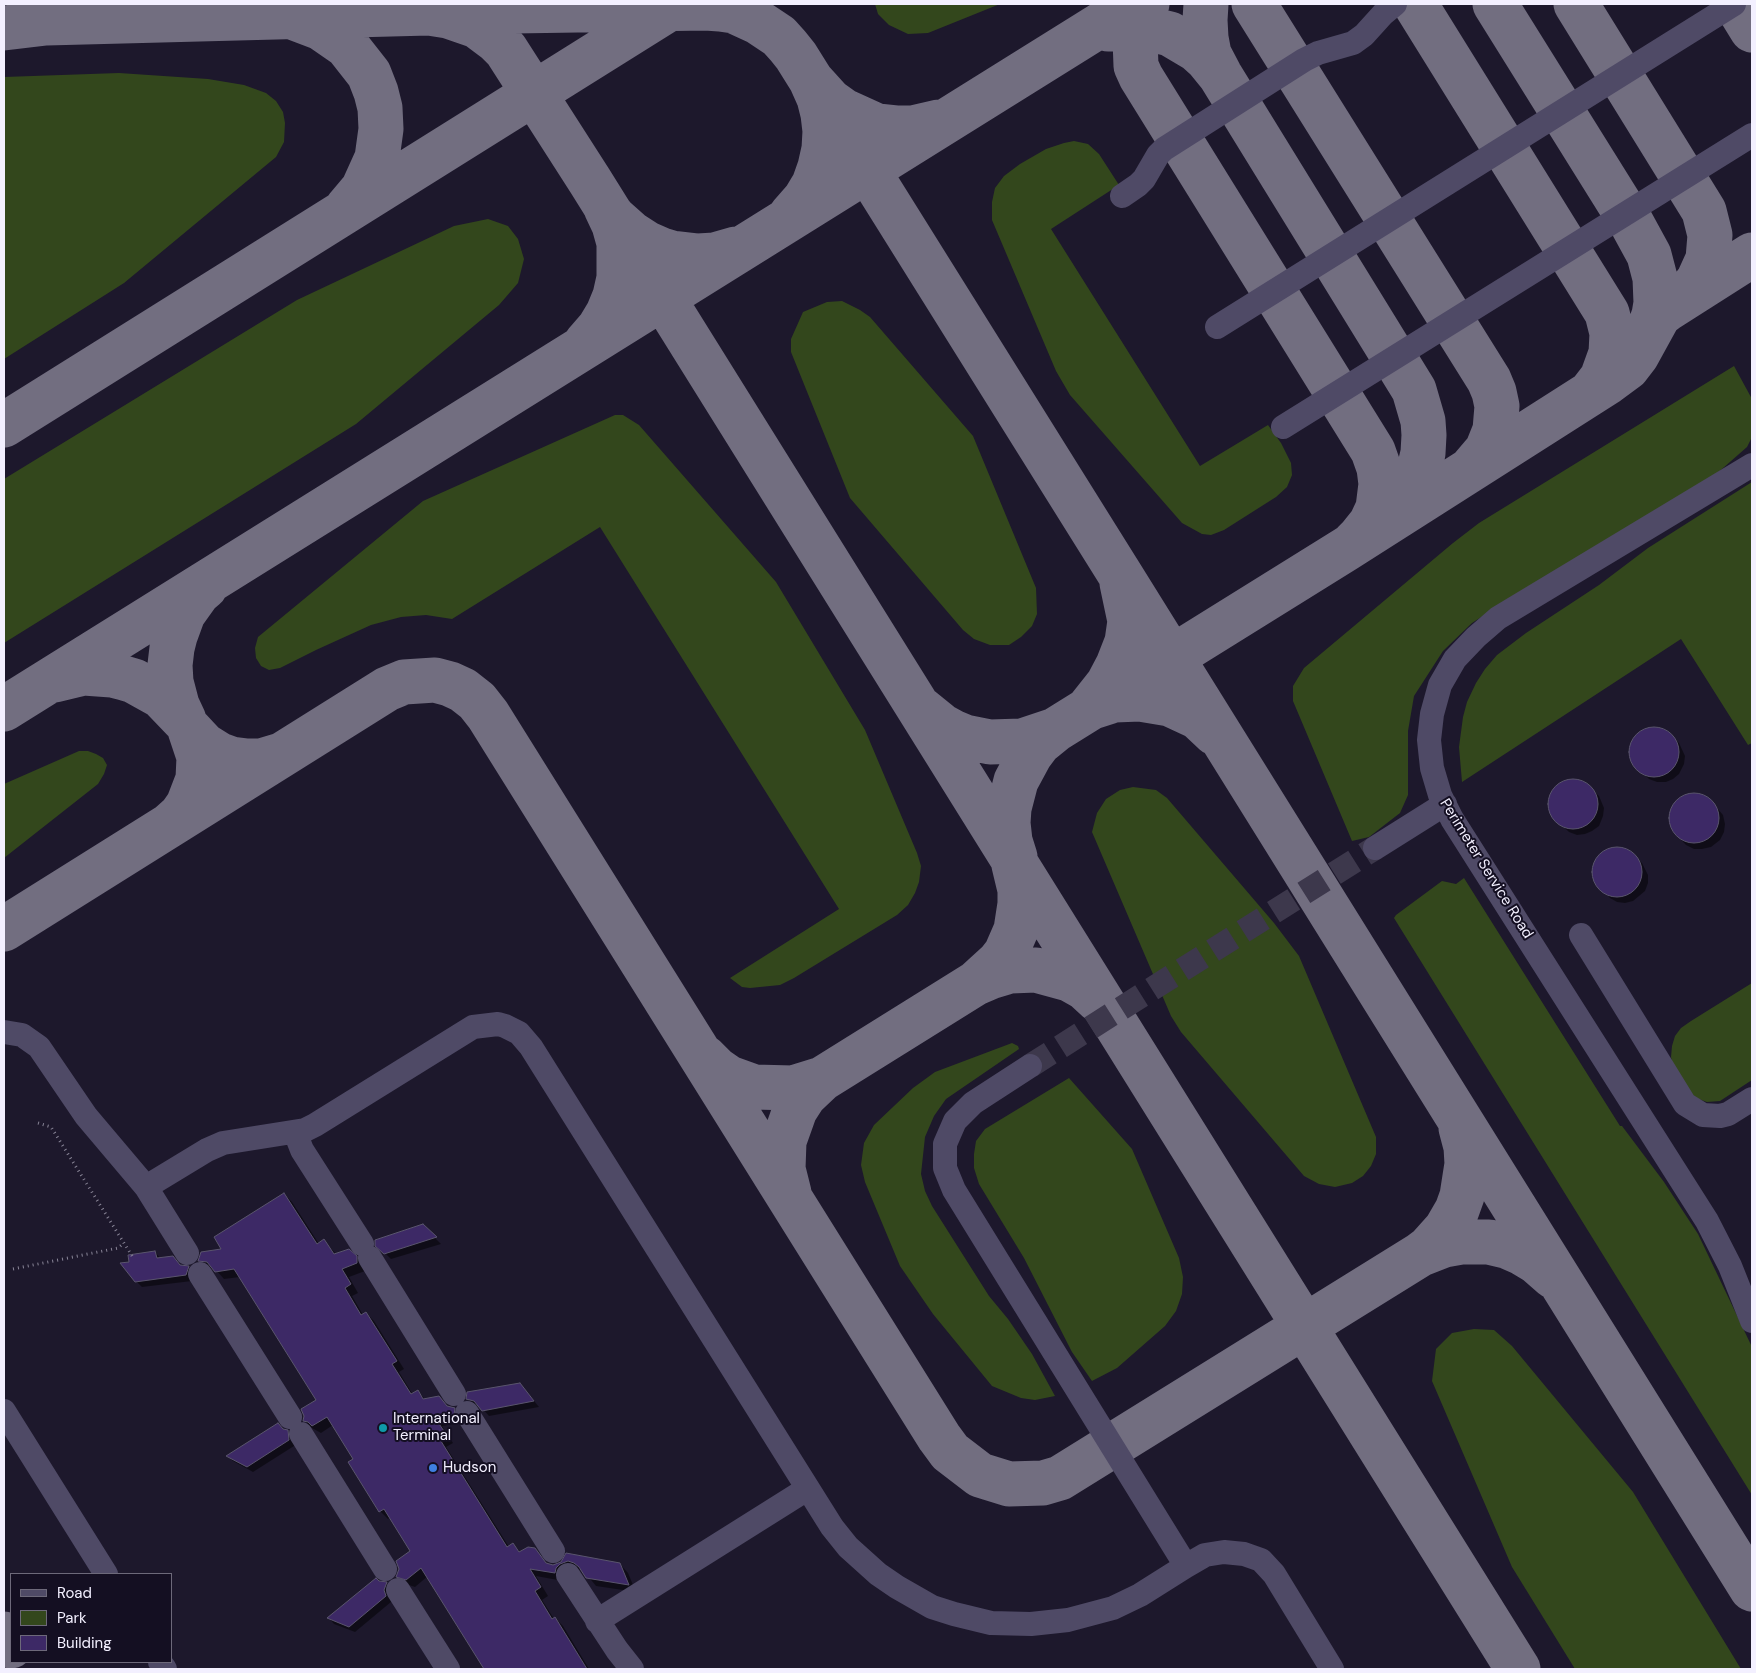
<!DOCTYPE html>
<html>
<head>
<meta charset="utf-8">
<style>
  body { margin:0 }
  #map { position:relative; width:1756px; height:1673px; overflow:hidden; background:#1d182c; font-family:"DM Sans",sans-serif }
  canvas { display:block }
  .frame { position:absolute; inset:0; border:5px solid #f3f0ff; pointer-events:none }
  .legend { position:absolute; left:10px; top:1573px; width:162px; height:90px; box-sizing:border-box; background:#140f22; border:1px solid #6d697a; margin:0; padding:6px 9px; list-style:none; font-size:15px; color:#f3f0ff }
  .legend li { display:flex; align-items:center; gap:10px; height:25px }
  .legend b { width:25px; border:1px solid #6d697a }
</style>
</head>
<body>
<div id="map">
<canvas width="1756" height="1673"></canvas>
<div class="frame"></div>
<ul class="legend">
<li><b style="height:6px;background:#4f4a66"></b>Road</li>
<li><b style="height:14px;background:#33471c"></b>Park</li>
<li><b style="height:14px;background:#3d2966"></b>Building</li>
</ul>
</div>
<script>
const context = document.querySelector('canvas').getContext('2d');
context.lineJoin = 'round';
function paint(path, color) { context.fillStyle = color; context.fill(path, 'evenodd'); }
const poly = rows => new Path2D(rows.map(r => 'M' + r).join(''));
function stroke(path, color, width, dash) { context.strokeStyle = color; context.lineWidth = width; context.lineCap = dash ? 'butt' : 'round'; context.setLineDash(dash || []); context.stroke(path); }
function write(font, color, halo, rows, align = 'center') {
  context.font = font + ' "DM Sans",sans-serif'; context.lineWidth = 4; context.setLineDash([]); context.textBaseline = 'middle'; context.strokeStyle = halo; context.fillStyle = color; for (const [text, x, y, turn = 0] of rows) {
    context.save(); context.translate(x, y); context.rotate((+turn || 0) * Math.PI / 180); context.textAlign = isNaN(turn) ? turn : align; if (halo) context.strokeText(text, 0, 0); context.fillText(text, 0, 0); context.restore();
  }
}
paint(poly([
  [875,4,1000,4,928,33,908,34,889,25,878,14],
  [119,73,208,79,244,85,266,93,276,101,283,112,285,123,284,142,276,157,124,283,4,359,4,77],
  [1074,141,1088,144,1099,154,1119,185,1051,229,1200,466,1268,425,1281,443,1291,463,1292,475,1287,487,1276,497,1224,530,1211,535,1202,534,1182,523,1070,395,1056,371,992,220,992,202,995,188,1004,176,1020,164,1046,149,1064,143],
  [488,219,508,226,518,239,524,259,518,283,499,305,356,424,4,643,4,479,297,300,454,226],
  [842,301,860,310,870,317,973,436,1036,588,1037,614,1032,626,1021,637,1009,645,990,645,974,639,963,630,850,498,791,352,791,339,803,312,827,302],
  [1734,366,1752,399,1752,437,1747,447,1706,483,1518,593,1472,623,1443,651,1414,696,1408,731,1408,795,1400,813,1369,837,1352,841,1293,701,1293,686,1304,668,1453,543,1479,523],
  [615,415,623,415,639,425,776,582,865,730,917,853,921,866,919,882,915,893,908,905,897,915,794,978,780,985,750,988,742,987,730,978,839,909,600,527,452,619,426,615,401,617,371,625,316,650,280,668,269,670,261,666,256,658,255,648,258,637,423,501],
  [1752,482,1752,743,1748,745,1681,639,1462,782,1459,747,1463,717,1467,702,1476,683,1485,669,1497,655,1526,633,1599,585,1648,548],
  [79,751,88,751,96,754,103,758,107,765,104,774,98,784,4,858,4,784],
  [1133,787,1156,790,1167,798,1274,923,1299,956,1376,1137,1376,1154,1371,1166,1363,1176,1352,1183,1335,1187,1319,1184,1304,1176,1181,1032,1171,1016,1092,832,1097,813,1106,799,1120,790],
  [1464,878,1620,1126,1622,1126,1664,1182,1698,1234,1752,1347,1752,1495,1394,918,1396,915,1442,881,1456,884],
  [1752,983,1752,1080,1720,1101,1707,1102,1690,1096,1674,1071,1671,1057,1672,1046,1675,1036,1681,1028,1691,1021],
  [1012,1043,1018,1046,1019,1049,946,1099,934,1116,925,1137,921,1174,925,1191,932,1206,989,1296,1008,1319,1032,1354,1055,1396,1035,1400,1021,1398,992,1386,933,1314,900,1266,865,1182,861,1165,864,1143,874,1125,913,1088,935,1072],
  [1069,1078,1132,1149,1179,1258,1183,1277,1182,1294,1176,1311,1165,1326,1117,1368,1092,1381,1072,1352,1024,1258,979,1184,974,1168,974,1154,976,1141,985,1129],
  [1474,1329,1494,1330,1512,1346,1633,1492,1741,1669,1575,1669,1512,1567,1432,1381,1436,1349,1452,1333]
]), '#33471c');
paint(poly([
  [1651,728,1659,728,1666,731,1679,743,1685,756,1684,764,1679,774,1673,779,1666,782,1657,782,1649,779,1633,763,1630,755,1630,747,1638,734],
  [1570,780,1579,781,1586,784,1599,796,1604,808,1603,816,1599,826,1592,831,1585,834,1577,835,1569,832,1552,816,1550,807,1550,799,1553,791,1557,786],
  [1694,794,1702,795,1712,802,1723,815,1725,824,1724,832,1720,840,1711,847,1702,849,1694,849,1686,845,1674,832,1669,817,1671,809,1676,802,1686,795],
  [1621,848,1628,851,1635,856,1642,863,1648,875,1648,883,1645,891,1633,901,1625,903,1617,902,1610,898,1595,879,1593,871,1595,863,1604,852,1612,849],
  [284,1194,292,1202,319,1244,324,1241,336,1254,348,1250,364,1266,365,1271,349,1277,358,1293,352,1296,363,1315,366,1313,374,1321,404,1369,399,1372,413,1395,418,1392,426,1400,454,1409,462,1417,461,1423,442,1426,453,1443,446,1447,509,1547,513,1544,521,1553,534,1549,548,1565,553,1566,561,1563,567,1555,620,1564,628,1573,636,1592,596,1586,583,1570,576,1569,563,1581,536,1576,548,1596,542,1600,554,1619,555,1618,563,1626,589,1669,486,1669,428,1576,415,1587,406,1584,398,1576,411,1551,391,1517,388,1519,380,1511,354,1459,333,1425,321,1433,312,1428,304,1420,317,1400,240,1277,224,1279,215,1269,208,1268,200,1260,224,1250],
  [423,1226,441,1244,391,1259,377,1245],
  [155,1252,161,1259,188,1268,194,1273,192,1281,142,1287,136,1281],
  [526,1391,539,1407,489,1416,480,1406,474,1405,468,1399],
  [283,1430,288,1431,294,1438,294,1446,253,1472,233,1461,228,1456],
  [386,1584,392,1589,390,1597,391,1602,355,1632,334,1624,329,1618]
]), '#0007');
stroke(poly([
  [1147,4,1139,20,1135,39,1136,66,1141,77,1373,451,1379,468,1381,484,1378,508,1371,523,1359,538,1354,543],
  [1206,4,1205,20,1206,38,1209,54,1220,75,1414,390,1423,421,1424,435,1423,453,1418,474,1411,491,1401,506,1390,518],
  [1254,4,1489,380,1494,392,1497,406,1495,430,1487,450,1470,470],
  [1415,4,1607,313,1612,333,1611,353,1602,378,1592,391],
  [1495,4,1631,222,1649,255,1655,278,1656,303,1654,315,1646,338],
  [1576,4,1704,211,1710,235,1708,259,1698,281,1685,297],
  [1736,4,1752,30],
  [449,12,706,8,720,9,734,11,758,22,779,36,788,46,796,56,1118,571,1752,1589],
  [292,17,321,28,347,46,369,74,376,92,380,108,381,129,377,158,363,189,347,208],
  [4,28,46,23,429,13,448,16,477,26,497,41,506,50,590,181,1518,1669],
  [1108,29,1142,27,1170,34,1197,50,1207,59,1220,75],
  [791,215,805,199,814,184,820,167,824,149,825,131,823,114,819,98,811,80,830,101,844,111,877,126,896,128,913,128,939,122],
  [586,343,599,328,608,313,615,296,619,278,619,243,614,225,606,208,614,218,632,234,646,243,662,250,672,253,698,256,715,255,736,249],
  [4,425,672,7],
  [1122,583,1130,621,1127,642,1118,665,1108,684,1089,708,1114,700,1140,699,1170,704,1198,717,1215,733],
  [55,680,84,673,112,675,124,678,134,681,161,696,184,720,177,705,171,682,170,665,172,648,175,636,183,614,198,593,205,587],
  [4,709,1134,4],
  [921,709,942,726,953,732,965,737,990,742,1022,741,1055,730,1039,743,1030,755,1016,781,1009,808,1008,823,1010,841,1015,857],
  [1055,730,1346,549,1608,382,1627,368,1637,355,1659,315,1667,309,1752,255],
  [171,824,181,815,188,805,198,779,199,757,190,730,204,745,220,755,231,759,247,761,261,761,281,755],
  [1014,865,1020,890,1020,904,1016,930,1006,953,999,962,976,983,990,977,1010,971,1036,970,1069,979,1085,988,1098,1000],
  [4,929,387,689,404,682,435,680,450,684,463,690,477,701,488,715,939,1437,950,1452,980,1475,1009,1484,1043,1483,1060,1478,1421,1254],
  [704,1057,716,1069,729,1078,754,1087,793,1088,822,1079,804,1096,795,1110,784,1141,783,1169,789,1193],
  [822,1079,976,983],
  [1461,1128,1466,1147,1467,1164,1462,1196,1457,1210,1446,1229,1429,1248,1421,1254,1444,1245,1461,1242,1489,1242,1506,1246,1522,1253,1537,1262,1553,1276],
  [4,1634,11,1646]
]), '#726e80', 45);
const building = poly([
  '1629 752a25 25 0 1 1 50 0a25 25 0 1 1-50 0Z',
  '1548 804a25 25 0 1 1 50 0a25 25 0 1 1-50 0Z',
  '1669 818a25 25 0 1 1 50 0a25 25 0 1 1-50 0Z',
  '1592 872a25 25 0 1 1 50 0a25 25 0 1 1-50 0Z',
  [284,1193,317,1244,324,1239,334,1254,349,1249,357,1256,357,1263,342,1269,351,1284,345,1288,361,1315,366,1312,397,1361,392,1364,411,1394,418,1390,423,1399,439,1396,447,1406,455,1408,454,1415,435,1418,446,1434,439,1438,507,1547,513,1543,519,1552,528,1547,535,1548,546,1563,553,1565,561,1562,566,1553,620,1563,629,1585,586,1578,579,1567,574,1563,568,1561,560,1564,556,1568,555,1573,530,1569,541,1587,535,1591,552,1619,555,1617,587,1669,484,1669,421,1568,406,1580,396,1577,399,1569,396,1561,410,1551,384,1509,379,1512,348,1462,353,1459,327,1417,312,1426,308,1422,303,1421,304,1416,301,1409,316,1400,234,1269,215,1272,207,1262,198,1261,201,1252,221,1249,214,1237,284,1193],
  [423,1224,437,1237,384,1254,375,1246,375,1240,423,1224],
  [155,1251,157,1258,173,1256,180,1265,189,1266,186,1275,135,1282,120,1263,129,1262,128,1255,155,1251],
  [520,1383,534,1401,482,1411,474,1401,466,1399,467,1392,520,1383],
  [278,1423,283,1429,288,1430,289,1440,247,1467,226,1456,278,1423],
  [376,1578,379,1581,387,1582,384,1590,386,1596,349,1627,327,1618,376,1578]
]);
paint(building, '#3d2966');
stroke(building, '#5a556d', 1);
stroke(poly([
  [1030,1066,1375,848]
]), '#3d384c', 24, [24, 12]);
stroke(poly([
  [38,1123,51,1127,134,1259],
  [13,1269,118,1248,124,1243]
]), '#898597', 3, [1, 4]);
stroke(poly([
  [1122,196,1138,185,1144,179,1158,155,1164,149,1304,60,1318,53,1353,43,1364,35,1383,14,1395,4],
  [1217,327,1734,4],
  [1283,427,1752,135],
  [1752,465,1498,618,1476,637,1455,659,1440,685,1432,714,1429,740,1432,768,1440,795,1452,819,1707,1221,1730,1266,1752,1321],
  [1375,848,1445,804],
  [1581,935,1685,1104,1703,1115,1720,1116,1728,1114,1752,1099],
  [4,1032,22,1035,39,1047,86,1116,146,1187,187,1253],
  [1030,1066,973,1103,955,1121,945,1144,945,1168,954,1190,1186,1566,1205,1555,1224,1552,1244,1554,1261,1560,1274,1574,1332,1669],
  [295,1132,302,1150,362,1244],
  [146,1187,207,1150,223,1143,305,1130,315,1125,473,1027,498,1024,505,1026,519,1033,531,1047,832,1527,848,1547,878,1574,897,1587,932,1607,954,1614,991,1623,1031,1624,1068,1620,1113,1608,1140,1595,1186,1566],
  [370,1258,454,1394],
  [200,1274,290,1417],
  [4,1411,106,1574],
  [467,1413,553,1551],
  [301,1434,385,1569],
  [568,1575,617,1650,632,1669],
  [398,1590,448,1669],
  [597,1621,807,1489],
  [160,1662,165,1669]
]), '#4f4a66', 24);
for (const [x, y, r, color] of [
  [383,1428,5,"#0f9aa8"],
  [433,1468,5,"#3f7fe0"]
]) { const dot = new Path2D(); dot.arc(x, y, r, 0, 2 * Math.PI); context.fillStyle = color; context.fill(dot); stroke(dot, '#140f22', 2); }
write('15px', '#f3f0ff', '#140f22', [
  ["Perimeter Service Road",1486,869,58]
]);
write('15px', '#f3f0ff', '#140f22', [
  ["International",393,1419],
  ["Terminal",393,1436],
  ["Hudson",443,1468]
], 'left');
</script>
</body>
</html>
